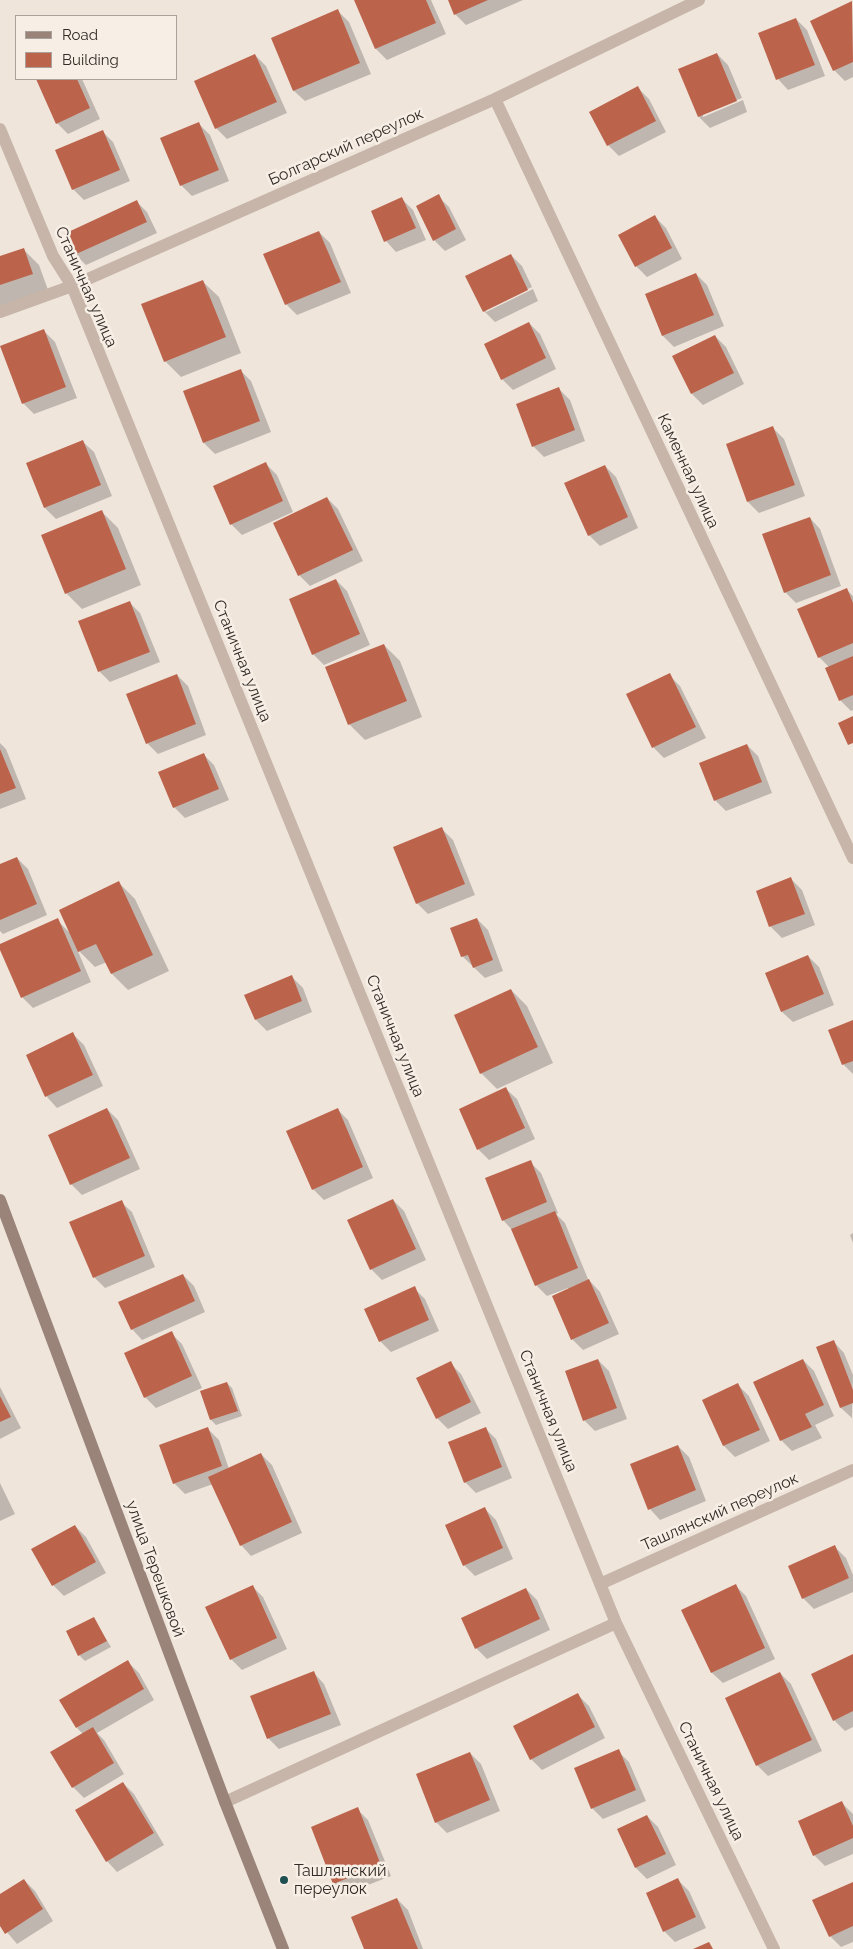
<!DOCTYPE html>
<html>
<head>
<meta charset="utf-8">
<style>
  body { margin:0 }
  #map { position:relative; width:853px; height:1949px; overflow:hidden; background:#efe5db; font-family:Raleway,sans-serif }
  canvas { display:block }
  .legend { position:absolute; left:15px; top:15px; width:162px; height:65px; box-sizing:border-box; background:#f7efe6; border:1px solid #a9a19a; margin:0; padding:6px 9px; list-style:none; font-size:15px; color:#332b27 }
  .legend li { display:flex; align-items:center; gap:10px; height:25px }
  .legend b { width:25px; border:1px solid #a9a19a }
</style>
</head>
<body>
<div id="map">
<canvas width="853" height="1949"></canvas>
<ul class="legend">
<li><b style="height:6px;background:#9a8479"></b>Road</li>
<li><b style="height:14px;background:#bc634c"></b>Building</li>
</ul>
</div>
<script>
const context = document.querySelector('canvas').getContext('2d');
context.lineJoin = 'round';
function paint(path, color) { context.fillStyle = color; context.fill(path, 'evenodd'); }
const poly = rows => new Path2D(rows.map(r => 'M' + r).join(''));
function stroke(path, color, width, dash) { context.strokeStyle = color; context.lineWidth = width; context.lineCap = dash ? 'butt' : 'round'; context.setLineDash(dash || []); context.stroke(path); }
function write(font, color, halo, rows, align = 'center') {
  context.font = font + ' Raleway,sans-serif'; context.lineWidth = 5; context.setLineDash([]); context.textBaseline = 'middle'; context.strokeStyle = halo; context.fillStyle = color; for (const [text, x, y, turn = 0] of rows) {
    context.save(); context.translate(x, y); context.rotate((+turn || 0) * Math.PI / 180); context.textAlign = isNaN(turn) ? turn : align; if (halo) context.strokeText(text, 0, 0); context.fillText(text, 0, 0); context.restore();
  }
}
paint(poly([
  [355,0,431,0,446,34,387,60,376,49],
  [449,0,523,0,466,25,455,14],
  [852,3,853,77,845,81,834,70],
  [338,11,349,22,371,74,305,101,294,91,273,39],
  [796,19,807,30,825,76,788,90,778,79],
  [717,54,728,65,742,98,703,114,703,117,743,100,747,112,710,128,699,117,680,70],
  [255,55,266,66,287,113,227,139,216,128],
  [37,79,82,79,100,119,68,134,57,123],
  [638,88,649,99,666,132,619,156,608,145],
  [199,124,210,135,229,181,192,196,181,185],
  [102,131,113,142,130,181,84,200,73,189],
  [438,196,449,207,466,240,445,251,434,240],
  [402,199,413,210,426,240,396,252,386,241],
  [136,201,147,212,157,233,86,265,75,254],
  [655,217,666,228,682,259,647,277,636,266],
  [319,232,330,243,351,293,297,315,286,304],
  [23,249,39,265,48,290,0,306,0,257],
  [511,255,522,266,532,287,486,309,486,312,533,289,538,301,495,322,484,311],
  [696,274,707,285,724,326,674,347,663,336,646,295],
  [202,281,219,297,241,353,181,377,165,361],
  [529,323,540,334,556,369,513,390,502,379],
  [44,331,55,342,77,398,34,414,23,403],
  [715,336,726,347,744,384,703,405,692,394],
  [240,370,251,381,271,432,215,454,204,443,185,392],
  [559,389,570,400,585,441,544,457,533,446],
  [773,428,784,439,805,496,759,513,748,502],
  [83,442,94,452,112,496,56,519,45,508,28,464],
  [266,464,277,475,293,512,242,535,231,524],
  [605,466,616,477,638,528,600,546,589,535],
  [327,498,338,509,363,561,310,586,299,575,275,524],
  [102,512,118,528,141,585,82,609,66,593],
  [810,518,820,529,841,586,796,603,785,592],
  [336,580,347,591,370,645,324,665,313,654],
  [846,589,853,596,853,710,851,711,840,700,829,667,819,657],
  [129,602,140,613,160,662,110,682,99,671],
  [384,645,400,661,422,717,365,740,349,724],
  [177,675,188,686,206,735,158,754,147,743],
  [669,675,680,686,706,738,664,758,653,747],
  [0,743,6,749,26,799,0,809],
  [747,745,758,756,772,793,726,811,715,800],
  [203,754,214,765,229,800,185,818,174,807],
  [442,829,453,840,475,895,428,914,417,903],
  [17,858,28,869,47,915,3,934,0,931,0,865],
  [791,879,802,890,815,925,782,938,771,927,757,892],
  [119,883,135,899,169,971,128,990,112,974,107,962,95,967,77,949,91,982,33,1008,22,997,0,946,57,920,71,934],
  [477,919,488,930,503,971,485,978,462,956],
  [808,956,819,967,834,1005,793,1022,782,1012,767,974],
  [292,977,303,988,312,1012,267,1031,256,1020],
  [511,990,527,1006,553,1063,497,1089,481,1073],
  [853,1021,853,1074,843,1064],
  [73,1034,84,1045,103,1086,57,1108,47,1097,27,1055],
  [506,1089,517,1099,535,1139,489,1160,478,1149],
  [107,1109,118,1120,140,1169,82,1195,71,1184],
  [337,1109,348,1120,373,1178,324,1200,313,1189],
  [530,1162,541,1173,558,1213,556,1214,565,1223,588,1279,600,1292,619,1334,583,1350,572,1339,568,1288,547,1296,536,1285,513,1231,503,1220],
  [393,1200,404,1211,426,1260,382,1280,371,1269],
  [121,1202,132,1212,155,1267,105,1288,94,1277],
  [853,1233,853,1243,850,1235],
  [183,1275,194,1286,205,1312,142,1340,132,1329],
  [414,1288,425,1299,439,1331,391,1352,380,1341],
  [171,1333,182,1344,202,1388,156,1408,145,1397],
  [834,1342,844,1353,853,1375,852,1418,841,1408],
  [598,1360,609,1371,627,1419,595,1431,584,1420],
  [803,1360,814,1371,834,1416,815,1425,822,1438,792,1451,781,1440],
  [450,1363,461,1374,481,1413,448,1429,437,1418],
  [227,1383,232,1388,242,1416,216,1425,211,1420],
  [738,1385,749,1396,770,1441,735,1457,724,1446,703,1401],
  [0,1387,21,1428,0,1439],
  [485,1428,496,1439,512,1478,476,1493,465,1482],
  [208,1429,219,1440,229,1469,261,1454,272,1465,302,1533,251,1556,241,1545,213,1484,185,1494,174,1483],
  [678,1446,689,1457,706,1501,660,1520,650,1509],
  [0,1483,15,1514,0,1521],
  [485,1509,496,1520,513,1559,475,1576,464,1565],
  [75,1526,86,1537,106,1573,64,1596,53,1585],
  [835,1547,846,1558,853,1575,853,1592,814,1609,803,1598],
  [735,1585,746,1596,775,1659,723,1683,712,1673],
  [252,1586,263,1597,287,1649,242,1670,231,1659],
  [526,1589,537,1600,550,1630,487,1659,476,1648],
  [93,1618,111,1647,85,1661,79,1655,68,1632],
  [853,1656,853,1727,845,1731,834,1720],
  [128,1662,139,1673,154,1700,97,1733,104,1740,124,1774,84,1798,73,1787,83,1734,77,1728],
  [314,1673,324,1684,341,1725,279,1749,268,1738],
  [780,1673,791,1684,822,1751,768,1776,757,1765],
  [578,1695,589,1706,605,1738,542,1770,531,1759],
  [618,1751,629,1762,646,1801,603,1819,592,1808],
  [470,1753,481,1764,500,1811,447,1833,436,1822],
  [123,1783,134,1794,164,1845,117,1872,107,1861],
  [842,1803,853,1814,853,1854,825,1866,814,1855],
  [357,1809,368,1820,391,1876,345,1894,334,1883],
  [647,1816,658,1827,676,1865,647,1879,636,1868,618,1830],
  [24,1880,35,1891,53,1921,17,1944,0,1924,0,1896],
  [678,1880,689,1891,706,1928,675,1942,664,1931],
  [853,1883,853,1942,841,1947,830,1936],
  [397,1899,408,1910,423,1949,365,1949]
]), '#0003');
paint(poly([
  [354,0,426,0,436,23,375,49],
  [448,0,488,0,454,15],
  [852,1,853,62,833,71,810,21],
  [338,9,360,63,293,91,271,38],
  [796,18,815,65,776,80,758,33],
  [717,53,737,101,698,117,678,69],
  [255,54,277,102,215,129,194,81],
  [36,79,77,79,90,108,56,124],
  [638,86,656,121,607,146,589,112],
  [199,122,219,170,180,186,160,138],
  [103,130,120,170,72,190,55,150],
  [439,194,456,229,433,241,416,206],
  [402,197,416,228,384,242,371,211],
  [137,200,147,222,74,255,64,234],
  [655,215,672,248,635,267,618,235],
  [319,231,341,282,285,305,263,254],
  [24,248,33,274,0,285,0,256],
  [511,254,528,290,483,312,465,276],
  [696,273,714,315,662,336,645,294],
  [203,280,226,337,164,362,141,304],
  [529,322,546,358,501,380,484,344],
  [44,329,66,387,22,404,0,346],
  [715,335,734,373,691,394,672,356],
  [241,369,260,421,203,443,183,391],
  [559,387,575,430,532,447,516,404],
  [773,426,795,485,747,502,726,444],
  [83,440,101,485,44,508,26,463],
  [266,462,283,501,230,525,213,486],
  [605,465,628,517,588,536,564,483],
  [327,497,353,550,298,576,273,523],
  [102,510,126,569,65,594,41,535],
  [810,517,831,575,784,593,762,534],
  [336,579,360,634,312,655,289,599],
  [847,588,853,603,853,643,818,658,797,609],
  [130,601,150,652,98,672,78,621],
  [384,644,407,701,348,725,325,667],
  [853,656,853,695,839,701,825,668],
  [670,673,696,727,652,748,626,694],
  [177,674,196,724,146,744,126,694],
  [853,716,853,743,848,745,838,723],
  [747,744,762,782,714,801,699,763],
  [0,749,16,788,0,794],
  [204,753,219,789,173,808,158,772],
  [442,827,465,884,416,904,393,847],
  [17,857,37,904,0,920,0,864],
  [791,877,805,914,769,927,756,891],
  [119,881,153,955,111,974,96,944,78,952,59,910],
  [58,918,81,971,21,998,0,950,0,944],
  [477,918,493,960,473,968,468,955,461,957,450,928],
  [808,955,824,994,781,1012,765,973],
  [292,975,302,1001,255,1020,244,995],
  [511,989,538,1047,480,1074,454,1015],
  [853,1020,853,1061,842,1065,828,1030],
  [73,1032,93,1075,45,1097,26,1055],
  [506,1087,525,1128,477,1150,459,1109],
  [107,1108,130,1158,70,1185,48,1135],
  [338,1108,363,1167,312,1190,286,1131],
  [531,1160,547,1202,502,1221,485,1178],
  [393,1199,416,1249,370,1270,347,1220],
  [122,1200,145,1256,93,1278,69,1222],
  [555,1211,578,1268,535,1286,511,1229],
  [183,1274,195,1301,131,1330,118,1302],
  [589,1279,609,1323,571,1340,552,1296],
  [415,1286,429,1320,379,1342,364,1309],
  [172,1331,192,1376,144,1398,124,1353],
  [834,1340,853,1390,853,1403,840,1408,816,1347],
  [598,1359,617,1408,583,1421,565,1371],
  [803,1359,824,1405,805,1414,812,1427,780,1441,753,1382],
  [451,1361,471,1402,436,1419,416,1378],
  [227,1382,238,1411,210,1420,200,1391],
  [738,1383,760,1430,723,1446,702,1400],
  [0,1396,11,1417,0,1422],
  [208,1427,222,1466,173,1484,159,1445],
  [486,1427,502,1467,464,1483,448,1442],
  [678,1445,696,1490,648,1510,630,1464],
  [261,1453,292,1522,240,1546,208,1477],
  [485,1507,503,1548,463,1566,445,1525],
  [75,1525,96,1562,52,1586,31,1549],
  [835,1545,849,1578,802,1599,788,1566],
  [736,1584,765,1648,711,1673,681,1610],
  [253,1585,277,1638,230,1660,205,1607],
  [526,1588,540,1619,475,1649,461,1618],
  [94,1617,107,1641,78,1656,66,1631],
  [853,1654,853,1711,833,1721,811,1674],
  [128,1660,144,1689,76,1728,59,1700],
  [314,1671,331,1714,267,1739,250,1696],
  [780,1672,812,1740,756,1766,725,1698],
  [578,1693,595,1727,530,1760,513,1726],
  [93,1727,114,1763,72,1788,50,1752],
  [619,1749,636,1790,591,1809,574,1768],
  [470,1752,490,1800,435,1823,416,1774],
  [123,1782,154,1833,106,1862,75,1810],
  [842,1801,853,1826,853,1838,813,1856,798,1821],
  [358,1807,381,1865,333,1884,311,1827],
  [647,1815,666,1854,635,1868,617,1829],
  [678,1878,696,1917,663,1932,646,1893],
  [24,1879,43,1909,5,1934,0,1926,0,1894],
  [853,1882,853,1926,829,1937,812,1900],
  [397,1898,418,1949,364,1949,351,1917],
  [709,1942,713,1949,693,1949]
]), '#bc634c');
stroke(poly([
  [495,99,853,858],
  [0,129,53,256,72,286,616,1623,774,1949],
  [0,312,72,286,495,99,699,0],
  [600,1584,853,1470],
  [225,1802,616,1623]
]), '#c6b5a8', 12);
stroke(poly([
  [0,1200,225,1802,283,1949]
]), '#9a8479', 12);
for (const [x, y, r, color] of [
  [284,1880,5,"#205051"]
]) { const dot = new Path2D(); dot.arc(x, y, r, 0, 2 * Math.PI); context.fillStyle = color; context.fill(dot); stroke(dot, '#f7efe6', 2); }
write('16px', '#332b27', '#f7efe6', [
  ["Болгарский переулок",346,147,-24],
  ["Станичная улица",86,287,66],
  ["Каменная улица",688,471,65],
  ["Станичная улица",242,661,68],
  ["Станичная улица",395,1036,68],
  ["Станичная улица",548,1411,68],
  ["Ташлянский переулок",720,1512,-24],
  ["улица Терешковой",155,1569,70],
  ["Станичная улица",711,1781,64]
]);
write('16px', '#332b27', '#f7efe6', [
  ["Ташлянский",294,1871],
  ["переулок",294,1889]
], 'left');
</script>
</body>
</html>
